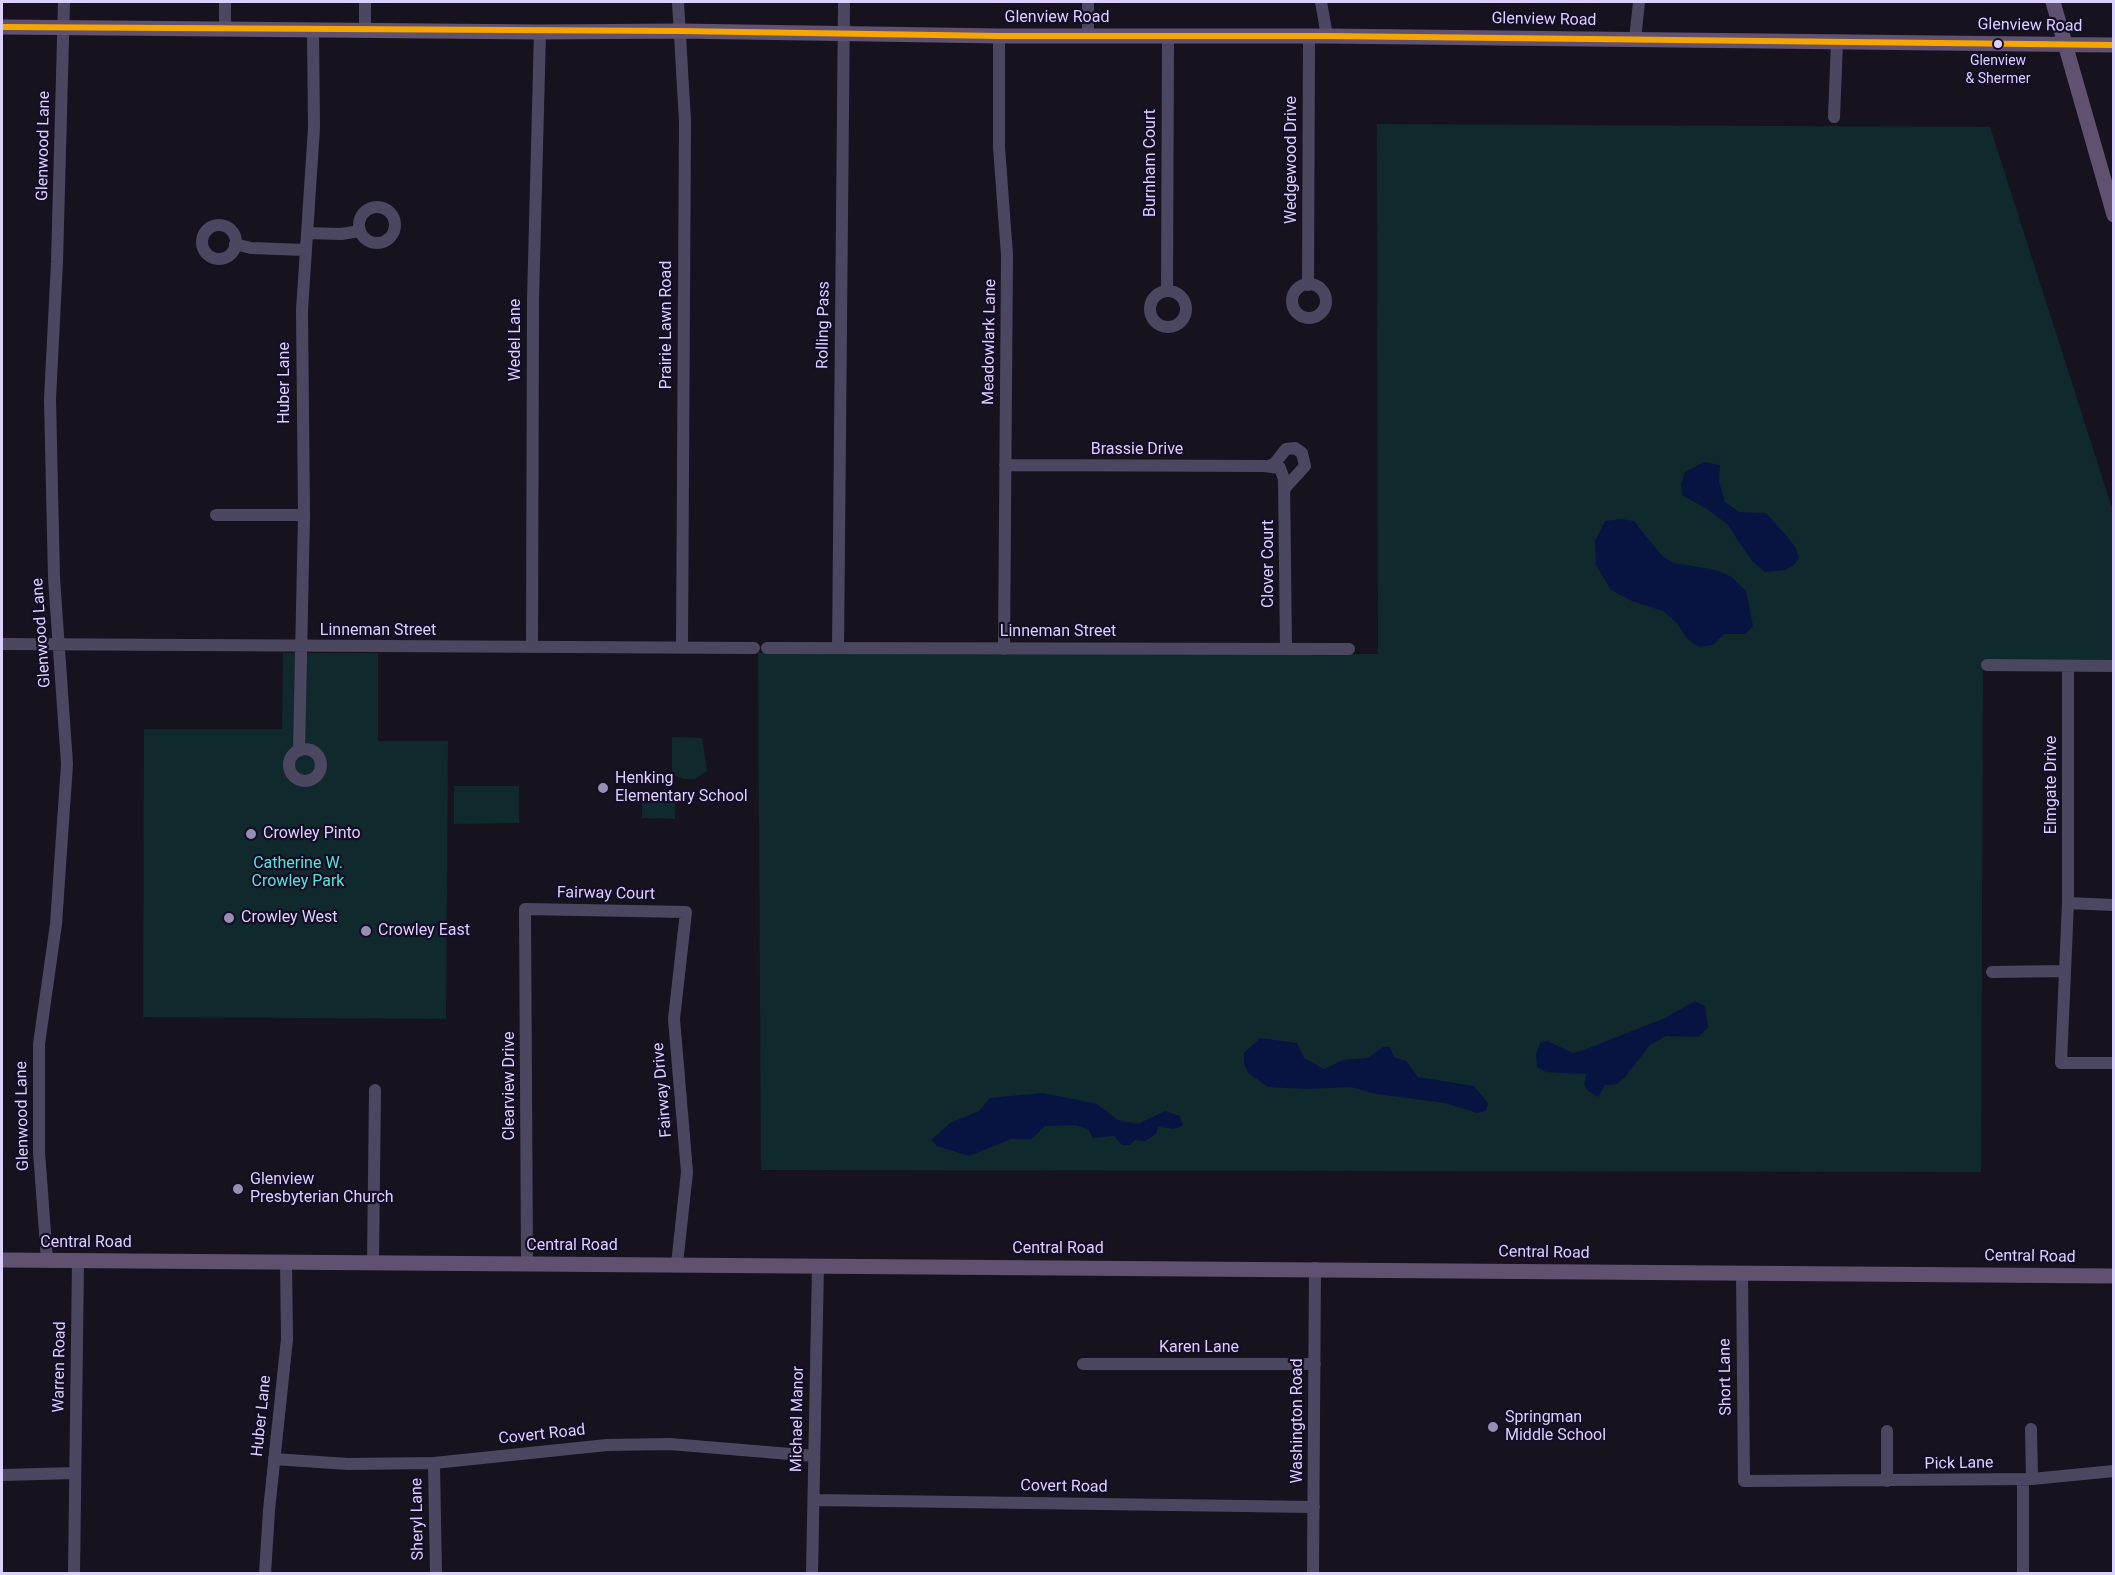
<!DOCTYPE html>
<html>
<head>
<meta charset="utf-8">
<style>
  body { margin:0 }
  #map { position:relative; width:2115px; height:1575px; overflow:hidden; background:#16131f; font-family:Roboto,sans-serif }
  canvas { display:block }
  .frame { position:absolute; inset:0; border:3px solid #dcd0ff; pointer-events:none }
</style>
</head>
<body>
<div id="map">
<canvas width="2115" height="1575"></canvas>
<div class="frame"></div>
</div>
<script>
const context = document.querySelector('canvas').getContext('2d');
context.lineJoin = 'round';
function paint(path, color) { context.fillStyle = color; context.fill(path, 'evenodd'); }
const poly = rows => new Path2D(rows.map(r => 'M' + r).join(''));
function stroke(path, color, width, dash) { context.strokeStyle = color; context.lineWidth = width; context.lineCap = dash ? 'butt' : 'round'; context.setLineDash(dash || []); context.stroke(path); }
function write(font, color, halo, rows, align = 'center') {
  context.font = font + ' Roboto,sans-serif'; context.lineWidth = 4.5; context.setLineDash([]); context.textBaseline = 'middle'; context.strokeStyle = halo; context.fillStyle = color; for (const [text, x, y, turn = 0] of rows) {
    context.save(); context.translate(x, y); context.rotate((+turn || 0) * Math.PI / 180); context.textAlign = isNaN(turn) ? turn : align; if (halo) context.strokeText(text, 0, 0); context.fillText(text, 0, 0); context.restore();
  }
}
paint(poly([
  [1377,124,1990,127,2113,511,2113,660,1983,661,1981,1172,761,1170,758,653,1378,654],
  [283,653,378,653,378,741,448,741,446,1019,143,1017,144,729,282,729],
  [672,737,702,738,707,771,695,779,683,779,672,774],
  [454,786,519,786,519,823,454,824],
  [642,794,675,794,675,819,642,818]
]), '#10292d');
paint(poly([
  [1704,462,1720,465,1719,482,1725,502,1739,512,1766,513,1786,535,1796,548,1799,558,1794,565,1785,570,1765,572,1752,561,1727,524,1707,509,1682,495,1681,485,1685,472],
  [1621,519,1634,521,1663,557,1674,563,1716,570,1732,577,1746,591,1753,626,1746,634,1724,634,1713,645,1699,647,1687,639,1677,623,1663,611,1632,601,1611,590,1596,565,1595,541,1605,521],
  [1695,1001,1705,1006,1708,1028,1698,1037,1666,1036,1650,1045,1625,1077,1617,1084,1605,1085,1598,1097,1587,1090,1584,1084,1586,1074,1546,1072,1537,1067,1536,1055,1540,1043,1547,1041,1573,1053,1584,1050,1665,1018],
  [1260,1038,1297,1043,1304,1058,1324,1069,1343,1060,1368,1058,1383,1047,1390,1047,1394,1057,1406,1061,1418,1077,1474,1086,1488,1103,1486,1111,1477,1113,1445,1103,1376,1094,1351,1087,1307,1089,1268,1087,1248,1073,1244,1063,1244,1053],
  [1043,1093,1097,1104,1118,1120,1138,1124,1165,1111,1180,1116,1183,1126,1173,1129,1158,1126,1156,1134,1145,1141,1135,1140,1130,1145,1122,1145,1114,1136,1093,1138,1088,1129,1075,1125,1045,1126,1032,1139,1011,1139,969,1156,937,1146,931,1140,950,1123,979,1111,990,1098]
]), '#071441');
stroke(poly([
  [678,2,685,121,682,648],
  [1321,2,1327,36],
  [225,30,225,2],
  [365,30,365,2],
  [999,36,999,147,1007,255,1004,649],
  [1088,36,1088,2],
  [1635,39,1639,2],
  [1834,117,1837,42],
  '359 225a18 18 0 1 1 36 0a18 18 0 1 1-36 0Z',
  '202 242a17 17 0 1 1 34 0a17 17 0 1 1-34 0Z',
  [307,233,341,234,360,231],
  [235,244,251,248,305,250],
  '1292 301a17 17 0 1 1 34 0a17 17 0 1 1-34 0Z',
  [1308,285,1309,36],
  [1167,291,1168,36],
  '1150 309a18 18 0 1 1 36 0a18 18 0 1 1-36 0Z',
  [1005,465,1264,466,1280,468,1284,479,1286,649],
  [1269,466,1275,463,1286,449,1295,448,1302,453,1305,466,1285,488],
  [216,515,304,515],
  [2,644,754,648],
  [532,647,533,300,540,32],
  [767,648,1349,649],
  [838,648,844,2],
  [1987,665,2114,666],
  [2068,666,2068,903,2061,1063,2114,1063],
  '289 765a16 16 0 1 1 32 0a16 16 0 1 1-32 0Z',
  [299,751,304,515,302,310,314,128,313,30],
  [2068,903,2114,905],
  [1992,972,2065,971],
  [47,1260,39,1152,39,1044,56,924,67,764,54,578,50,399,57,262,64,2],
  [373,1262,375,1090],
  [527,1263,525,909,686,912,674,1019,687,1172,677,1264],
  [1742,1272,1744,1481,2032,1479,2114,1471],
  [1083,1364,1315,1364],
  [2031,1429,2032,1479],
  [274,1459,348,1464,434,1463,607,1445,670,1444,814,1456],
  [434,1463,436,1574],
  [2,1475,75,1473],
  [1887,1481,1887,1431],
  [814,1500,1314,1507],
  [74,1574,78,1261],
  [265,1574,269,1510,287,1339,286,1262],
  [812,1574,818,1265],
  [1313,1574,1315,1268],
  [2023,1574,2023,1480]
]), '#4c4760', 12);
stroke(poly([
  [2053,2,2114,215],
  [2,27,540,32,679,31,999,36,1327,36,2114,45],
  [2,1260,2114,1276]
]), '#615171', 15);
stroke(poly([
  [2,27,679,31,999,36,1327,36,2114,45]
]), '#f7a600', 6);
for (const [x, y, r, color] of [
  [1998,44,5,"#dcd0ff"],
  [603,788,6,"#978eb1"],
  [251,834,6,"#978eb1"],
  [229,918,6,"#978eb1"],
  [366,931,6,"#978eb1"],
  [238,1189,6,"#978eb1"],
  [1493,1427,6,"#978eb1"]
]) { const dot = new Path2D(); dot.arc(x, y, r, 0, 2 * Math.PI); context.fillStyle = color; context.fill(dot); stroke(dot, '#140d25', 2); }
write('14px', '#dcd0ff', '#140d25', [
  ["Glenview",1998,61],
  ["& Shermer",1998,79]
]);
write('16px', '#dcd0ff', '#140d25', [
  ["Glenview Road",1057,18],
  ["Glenview Road",1544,20,1],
  ["Glenview Road",2030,26,1],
  ["Glenwood Lane",44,146,-89],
  ["Wedgewood Drive",1292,160,-90],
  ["Burnham Court",1151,163,-90],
  ["Prairie Lawn Road",667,325,-90],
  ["Rolling Pass",824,325,-89],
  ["Wedel Lane",516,340,-90],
  ["Meadowlark Lane",990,342,-89],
  ["Huber Lane",285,383,-90],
  ["Brassie Drive",1137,450],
  ["Clover Court",1269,564,-90],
  ["Linneman Street",378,631],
  ["Linneman Street",1058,632],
  ["Glenwood Lane",42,633,-94],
  ["Elmgate Drive",2052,785,-90],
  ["Fairway Court",606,894,1],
  ["Clearview Drive",510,1086,-90],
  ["Fairway Drive",663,1090,-95],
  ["Glenwood Lane",23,1116,-91],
  ["Central Road",86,1243],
  ["Central Road",572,1246],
  ["Central Road",1058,1249],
  ["Central Road",1544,1253,1],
  ["Central Road",2030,1257,1],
  ["Karen Lane",1199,1348],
  ["Warren Road",60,1367,-89],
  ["Short Lane",1726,1377,-91],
  ["Huber Lane",262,1416,-84],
  ["Michael Manor",798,1419,-89],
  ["Washington Road",1298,1421,-90],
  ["Covert Road",542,1435,-6],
  ["Pick Lane",1959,1464,-1],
  ["Covert Road",1064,1487,1],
  ["Sheryl Lane",418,1519,-91]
]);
write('16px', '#dcd0ff', '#140d25', [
  ["Henking",615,779],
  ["Elementary School",615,797],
  ["Crowley Pinto",263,834],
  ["Crowley West",241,918],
  ["Crowley East",378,931],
  ["Glenview",250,1180],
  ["Presbyterian Church",250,1198],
  ["Springman",1505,1418],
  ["Middle School",1505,1436]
], 'left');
write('16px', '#54e7d7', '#140d25', [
  ["Catherine W.",298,864],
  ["Crowley Park",298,882]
]);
</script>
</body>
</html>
